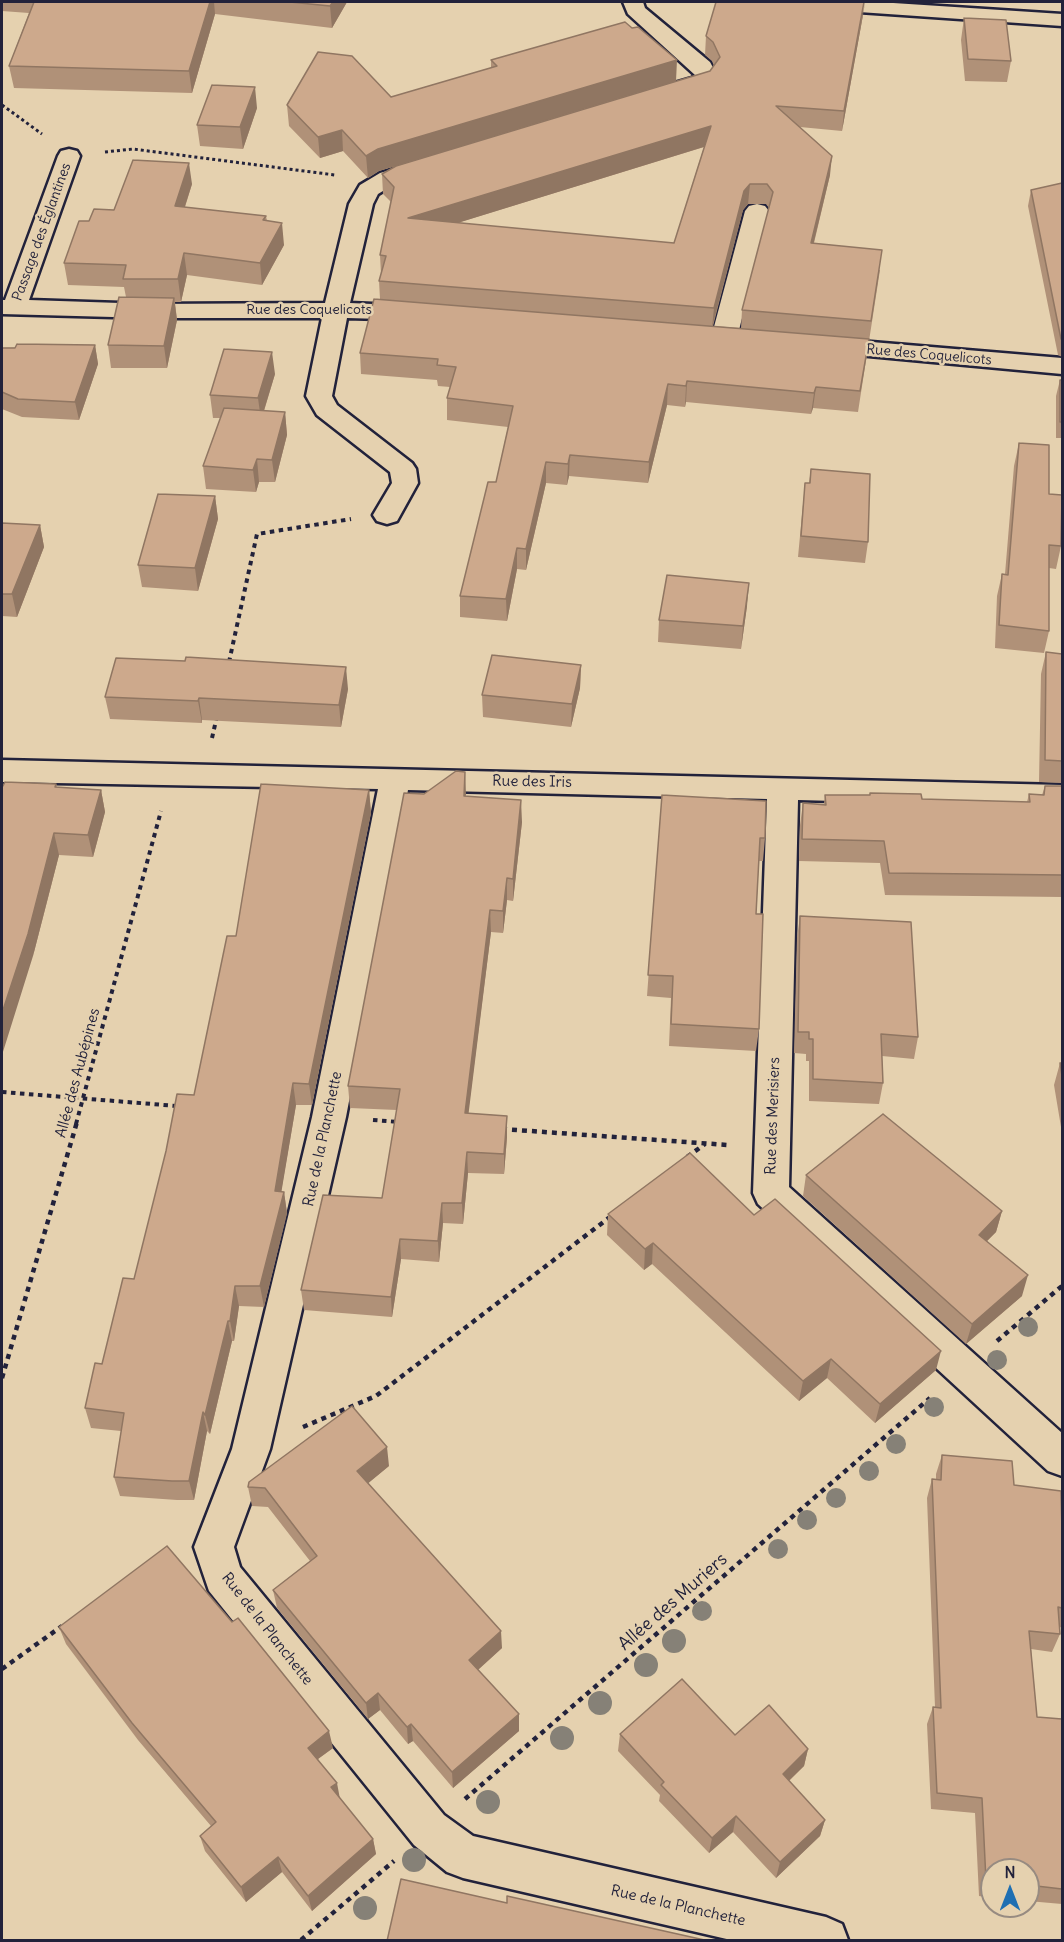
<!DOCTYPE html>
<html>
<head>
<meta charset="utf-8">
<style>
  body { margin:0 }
  #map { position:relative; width:1064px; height:1942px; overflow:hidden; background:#e5d1af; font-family:Delius,sans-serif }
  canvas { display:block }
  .frame { position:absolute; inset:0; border:3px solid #22223b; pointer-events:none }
  .north { position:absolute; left:980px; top:1858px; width:60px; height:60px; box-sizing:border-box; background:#e5d1af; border:2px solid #978b81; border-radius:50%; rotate:0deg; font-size:16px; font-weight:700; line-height:24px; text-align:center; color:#22223b }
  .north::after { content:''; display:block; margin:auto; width:21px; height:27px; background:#1f6fb2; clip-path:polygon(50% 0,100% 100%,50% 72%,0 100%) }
</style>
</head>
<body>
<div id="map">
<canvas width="1064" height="1942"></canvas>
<div class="frame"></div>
<div class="north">N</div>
</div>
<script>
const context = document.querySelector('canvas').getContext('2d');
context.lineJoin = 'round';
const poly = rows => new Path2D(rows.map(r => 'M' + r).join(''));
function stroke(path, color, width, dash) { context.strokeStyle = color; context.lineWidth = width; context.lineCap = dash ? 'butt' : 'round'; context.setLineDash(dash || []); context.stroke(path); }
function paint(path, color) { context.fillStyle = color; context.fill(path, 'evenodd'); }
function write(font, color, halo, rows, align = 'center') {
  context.font = font + ' Delius,sans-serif'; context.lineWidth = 5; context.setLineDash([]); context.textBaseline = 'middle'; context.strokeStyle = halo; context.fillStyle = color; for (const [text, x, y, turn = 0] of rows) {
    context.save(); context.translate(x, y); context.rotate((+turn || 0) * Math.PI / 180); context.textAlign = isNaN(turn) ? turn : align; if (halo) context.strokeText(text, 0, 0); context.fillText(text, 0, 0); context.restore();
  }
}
const minor = poly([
  [623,2,643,2,645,8,710,62,717,75,708,88,669,99,661,97,658,92,661,87,692,78,695,75,628,14,623,2],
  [791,2,878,2,1062,14,1062,26,801,8,794,6,791,2],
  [69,149,77,151,80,156,29,300,150,304,325,303,349,204,360,185,380,173,425,160,433,162,436,167,433,172,396,183,378,194,373,204,350,303,417,306,426,308,429,313,426,318,417,320,347,318,332,396,337,405,412,463,416,469,418,483,397,521,387,524,377,521,373,515,392,483,390,472,317,415,306,396,322,318,150,318,2,314,2,300,5,300,58,156,61,151,69,149],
  [757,204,765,206,769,211,737,338,733,343,724,346,715,343,711,338,745,211,749,206,757,204],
  [824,338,1062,358,1062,374,815,351,811,346,815,341,824,338],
  [2,760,1062,785,1062,807,798,800,789,1187,1062,1433,1062,1476,1048,1471,758,1204,753,1193,767,799,408,790,346,1117,270,1449,234,1547,240,1567,444,1815,473,1836,826,1917,842,1924,848,1940,731,1940,463,1878,447,1872,414,1845,209,1591,194,1547,232,1449,312,1117,378,789,2,782,2,760]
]);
stroke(minor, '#22223b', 5);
stroke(poly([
  [2,105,42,134],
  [105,152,133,149,335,175]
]), '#22223b', 3, [3, 3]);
stroke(poly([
  [229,662,257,534,351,519],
  [212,738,217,716],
  [2,1092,177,1106],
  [373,1120,399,1122],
  [76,1124,161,811]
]), '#22223b', 4, [4.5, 4.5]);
stroke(poly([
  [502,1129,728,1145],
  [687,1157,705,1144],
  [997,1341,1062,1286],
  [2,1378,77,1122],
  [303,1427,376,1396,610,1217],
  [2,1669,62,1626],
  [465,1799,930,1398],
  [301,1940,394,1861]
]), '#22223b', 4.5, [5, 5]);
paint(minor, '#e5d1af');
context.fillStyle = '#868177';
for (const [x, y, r] of [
  [1028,1327,10],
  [997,1360,10],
  [934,1407,10],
  [896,1444,10],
  [869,1471,10],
  [836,1498,10],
  [807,1520,10],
  [778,1549,10],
  [702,1611,10],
  [674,1641,12],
  [646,1665,12],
  [600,1703,12],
  [562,1738,12],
  [488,1802,12],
  [414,1860,12],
  [365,1908,12]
]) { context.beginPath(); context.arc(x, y, r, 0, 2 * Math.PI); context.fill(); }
paint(poly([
  [2,2,347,2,332,28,215,14,192,93,14,88,9,66,29,13,2,11],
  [863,15,842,131,800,127,830,175,814,243,880,270,858,412,813,408,811,414,686,402,685,407,667,405,648,483,569,476,567,485,546,483,526,570,517,569,507,621,460,617,460,596,496,482,508,427,447,420,447,398,450,387,438,386,437,380,361,374,360,353,380,299,379,281,381,274,380,255,391,202,383,194,382,174,710,71,714,66,712,61,705,55,706,36],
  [704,147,674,243,457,223],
  [748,204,766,204,769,208,742,310,741,328,713,326,743,210],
  [964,18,1011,61,1007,82,965,81,961,40],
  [491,60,676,81,379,171,368,178,343,151,320,158,289,126,287,105,391,97,491,68],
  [257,108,243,149,200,146,197,125],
  [1062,183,1062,357,1058,355,1028,206,1031,190],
  [192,184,185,207,266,216,267,221,284,245,262,285,187,275,181,302,175,302,177,320,167,368,111,368,108,345,126,297,124,287,68,285,64,263,89,221,114,210],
  [95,345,98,364,79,420,22,417,2,409,2,348],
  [1062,369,1062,438,1056,438,1056,396,1060,380,1062,380,1061,376],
  [275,374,264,411,285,412,287,435,275,482,259,482,256,492,206,489,203,466,221,418,213,418,210,395],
  [1019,443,1049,494,1061,546,1056,569,1049,568,1049,631,1044,653,995,648,997,596,1002,574,1005,574,1014,466],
  [811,469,868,542,865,563,798,557,805,483,809,483],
  [215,496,218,519,198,591,142,587,138,565],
  [2,523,40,525,44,547,17,617,2,616],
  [747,606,741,649,658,642,659,620],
  [1046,652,1062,654,1062,783,1039,782,1041,674],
  [581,665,580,688,571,727,483,717,482,695],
  [348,689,341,727,202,720,202,723,110,719,105,697],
  [56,784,57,787,101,790,105,812,93,857,59,855,33,956],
  [1045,786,1062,786,1062,897,885,895,880,863,799,861,800,825,803,803,824,804,825,795,870,795,870,793,922,799,1027,802,1029,794,1042,795],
  [369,790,371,813,312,1105,296,1105,281,1192,284,1192,287,1213,264,1307,239,1306,234,1341,232,1341,210,1434,207,1431,194,1500,177,1500,120,1496,114,1477,121,1431,91,1428,85,1408,134,1279,194,1095,236,936],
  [662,795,765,838,763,861,759,861,756,914,759,1029,756,1051,669,1046,671,998,647,996],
  [466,796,522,822,513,901,507,900,503,933,491,932,468,1113,507,1116,507,1137,504,1174,468,1173,463,1224,443,1223,439,1262,401,1259,392,1317,304,1310,301,1290,382,1198,397,1110,350,1108,348,1086],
  [800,916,918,1037,914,1059,882,1056,883,1083,879,1104,809,1101,809,1061,806,1061,806,1054,794,1053,797,938],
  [1060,1063,1062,1063,1062,1133,1054,1085],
  [806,1175,1002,1211,996,1232,987,1241,1022,1296,966,1344,803,1196],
  [608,1214,754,1215,936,1370,875,1423,827,1378,799,1401,652,1264,644,1270,607,1235],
  [942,1455,1014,1485,1062,1531,1062,1628,1060,1627,1060,1634,1052,1652,1031,1649,1037,1717,1062,1719,1062,1904,1028,1901,1028,1870,992,1870,992,1898,979,1896,975,1813,931,1809,927,1724,933,1707,935,1707,927,1498,932,1479,936,1479,936,1474],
  [389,1466,368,1483,502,1648,478,1670,519,1731,453,1788,413,1741,408,1744,380,1710,368,1719,277,1608,273,1590,310,1561,268,1507,252,1506,248,1487],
  [59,1627,333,1748,318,1759,340,1799,373,1839,376,1854,312,1911,282,1872,246,1902,205,1851,200,1836,211,1826,138,1740,66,1644],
  [620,1734,735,1735,808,1749,804,1766,789,1781,825,1820,820,1836,776,1878,733,1832,709,1853,659,1801,660,1795,618,1751]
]), '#b09178');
paint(poly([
  [210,2,214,2,215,14,192,93,189,71],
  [333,2,347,2,332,28,330,6],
  [865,2,863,15,842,131,844,111],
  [677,60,676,81,379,171,368,178,366,156,378,149],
  [255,87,257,108,243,149,240,127],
  [711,126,710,145,409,238,408,218],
  [342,130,343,151,320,158,318,137],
  [832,156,830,175,809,262,811,243],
  [189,163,192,184,178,228,175,206],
  [750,184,748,204,743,210,712,328,714,308,744,191],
  [282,223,284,245,262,285,260,263],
  [184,253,187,275,181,302,178,279],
  [174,298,177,320,167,368,164,346],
  [95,345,98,364,79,420,75,402],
  [272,352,275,374,261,420,258,398],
  [687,381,686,402,685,407,686,386],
  [668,384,667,405,648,483,649,462],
  [816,387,813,408,811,414,814,393],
  [285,412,287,435,275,482,272,460],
  [570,455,569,476,567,485,568,464],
  [257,459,259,482,256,492,253,470],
  [546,462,546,483,526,570,526,549],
  [215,496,218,519,198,591,195,568],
  [40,525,44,547,17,617,12,594],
  [517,548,517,569,507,621,506,599],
  [749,583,747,606,741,649,743,626],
  [581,665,580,688,571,727,572,704],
  [346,667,348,689,341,727,339,705],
  [199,698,202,720,202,723,198,701],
  [465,772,466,794,464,818,464,796],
  [101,790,105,812,93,857,88,835],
  [369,790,371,813,312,1105,309,1084],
  [521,800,522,822,513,901,513,879],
  [54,833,59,855,33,956,2,1055,2,1013],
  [507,878,507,900,503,933,503,911],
  [490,910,491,932,466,1134,465,1113],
  [293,1083,296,1105,278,1212,275,1191],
  [507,1116,507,1137,504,1174,504,1154],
  [467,1152,468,1173,463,1224,462,1203],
  [284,1192,287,1213,264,1307,260,1286],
  [442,1203,443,1223,439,1262,438,1241],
  [1002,1211,996,1232,973,1255,979,1235],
  [400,1239,401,1259,392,1317,391,1297],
  [653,1243,652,1264,644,1270,645,1249],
  [1028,1275,1022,1296,966,1344,972,1324],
  [235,1286,239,1306,234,1341,230,1321],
  [228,1321,232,1341,210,1434,205,1415],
  [941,1351,936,1370,875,1423,880,1404],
  [831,1359,827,1378,799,1401,803,1381],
  [203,1412,207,1431,194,1500,189,1481],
  [387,1447,389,1466,360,1490,357,1471],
  [501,1631,502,1648,470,1677,469,1660],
  [378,1693,380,1710,368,1719,366,1703],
  [519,1714,519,1731,453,1788,452,1772],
  [411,1724,413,1741,408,1744,407,1727],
  [329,1731,333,1748,311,1764,308,1748],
  [808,1749,804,1766,779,1790,783,1774],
  [337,1783,340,1799,331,1787],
  [736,1816,733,1832,709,1853,712,1838],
  [825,1820,820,1836,776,1878,780,1862],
  [373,1839,376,1854,312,1911,308,1896],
  [278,1857,282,1872,246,1902,241,1887]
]), '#907662');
const building = poly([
  [34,2,210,2,189,71,9,66,34,2],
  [290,2,333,2,330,6,290,2],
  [716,2,864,2,844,111,776,106,832,156,811,243,882,250,871,321,742,310,773,192,767,184,750,184,744,191,714,308,379,281,386,256,380,255,394,187,382,174,396,166,710,71,720,57,713,42,706,36,716,2],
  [711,126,674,243,408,218,711,126],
  [964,18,1006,20,1011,61,968,59,964,18],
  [625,22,632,28,638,27,677,60,378,149,366,156,342,130,318,137,287,105,318,52,352,56,391,97,497,66,491,60,625,22],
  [212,85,255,87,240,127,197,125,212,85],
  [133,160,189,163,175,206,266,216,263,220,282,223,260,263,184,253,178,279,123,279,126,265,64,263,79,221,89,221,94,209,114,210,133,160],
  [1062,183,1062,340,1061,339,1031,190,1062,183],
  [119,297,174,298,164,346,108,345,119,297],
  [374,299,869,339,860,391,816,387,814,393,687,381,686,386,668,384,649,462,570,455,568,464,546,462,526,549,517,548,506,599,460,596,488,482,496,482,513,406,447,398,456,367,437,365,438,359,360,353,374,299],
  [17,344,95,345,75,402,18,399,2,392,2,348,15,348,17,344],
  [224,349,272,352,258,398,210,395,224,349],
  [1060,380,1062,380,1062,422,1060,422,1060,380],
  [224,408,285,412,272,460,257,459,253,470,203,466,224,408],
  [1019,443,1049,445,1049,494,1062,495,1061,546,1049,545,1049,631,999,625,1002,574,1008,575,1019,443],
  [811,469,870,474,868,542,801,536,805,483,810,483,811,469],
  [158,494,215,496,195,568,138,565,158,494],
  [2,523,40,525,12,594,2,594,2,523],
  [667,575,749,583,743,626,659,620,667,575],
  [1046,652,1062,654,1062,761,1045,760,1046,652],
  [492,655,581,665,572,704,482,695,492,655],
  [186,657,346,667,339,705,199,698,198,701,105,697,116,658,185,661,186,657],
  [456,771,465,772,464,796,521,800,513,879,507,878,503,911,490,910,465,1113,507,1116,504,1154,467,1152,462,1203,442,1203,438,1241,400,1239,391,1297,301,1290,323,1195,382,1198,400,1089,348,1086,404,793,424,794,456,771],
  [5,782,56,784,55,787,101,790,88,835,54,833,28,934,2,1013,2,786,3,786,5,782],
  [261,784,369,790,309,1084,293,1083,275,1191,284,1192,260,1286,235,1286,230,1321,228,1321,205,1415,203,1412,189,1481,172,1481,114,1477,124,1413,85,1408,95,1363,102,1364,123,1278,134,1279,166,1151,177,1094,194,1095,227,936,236,936,261,784],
  [1045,786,1062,786,1062,875,889,873,884,841,802,839,803,803,826,805,825,795,870,795,870,793,921,794,922,799,1030,802,1029,794,1044,795,1045,786],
  [662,795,766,801,765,838,760,838,756,914,763,914,759,1029,671,1024,673,976,648,975,662,795],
  [800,916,911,922,918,1037,881,1034,883,1083,813,1079,813,1039,809,1039,809,1032,798,1032,800,916],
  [1060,1063,1062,1063,1062,1076,1060,1063],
  [883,1114,1002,1211,979,1235,1028,1275,972,1324,806,1175,883,1114],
  [690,1153,754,1215,775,1199,941,1351,880,1404,831,1359,803,1381,653,1243,645,1249,608,1214,690,1153],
  [352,1406,387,1447,357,1471,501,1631,469,1660,519,1714,452,1772,411,1724,407,1727,378,1693,366,1703,273,1590,317,1556,265,1488,248,1487,249,1482,352,1406],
  [942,1455,1012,1461,1014,1485,1061,1491,1062,1531,1062,1608,1058,1607,1060,1634,1029,1631,1037,1717,1062,1719,1062,1889,1028,1885,1028,1870,992,1870,992,1882,986,1881,982,1798,937,1793,933,1707,941,1708,932,1479,941,1480,942,1455],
  [167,1546,232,1622,238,1618,329,1731,308,1748,337,1783,331,1787,373,1839,308,1896,278,1857,241,1887,200,1836,216,1822,132,1723,59,1627,167,1546],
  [682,1679,735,1735,769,1705,808,1749,783,1774,825,1820,780,1862,736,1816,712,1838,661,1785,664,1782,620,1734,682,1679],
  [401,1879,507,1903,507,1896,709,1941,387,1941,401,1879]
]);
paint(building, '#cda98c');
stroke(building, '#907662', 1.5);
write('14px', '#22223b', '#e5d1af', [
  ["Passage des Églantines",42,232,-70],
  ["Rue des Coquelicots",309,310],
  ["Rue des Coquelicots",929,355,5]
]);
write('15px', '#22223b', '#e5d1af', [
  ["Rue des Iris",532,782,1],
  ["Allée des Aubépines",78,1073,-75],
  ["Rue des Merisiers",773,1116,-88],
  ["Rue de la Planchette",323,1139,-78],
  ["Rue de la Planchette",267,1629,52],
  ["Rue de la Planchette",678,1906,13]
]);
write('18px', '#22223b', '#e5d1af', [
  ["Allée des Muriers",673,1602,-41]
]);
</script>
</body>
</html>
